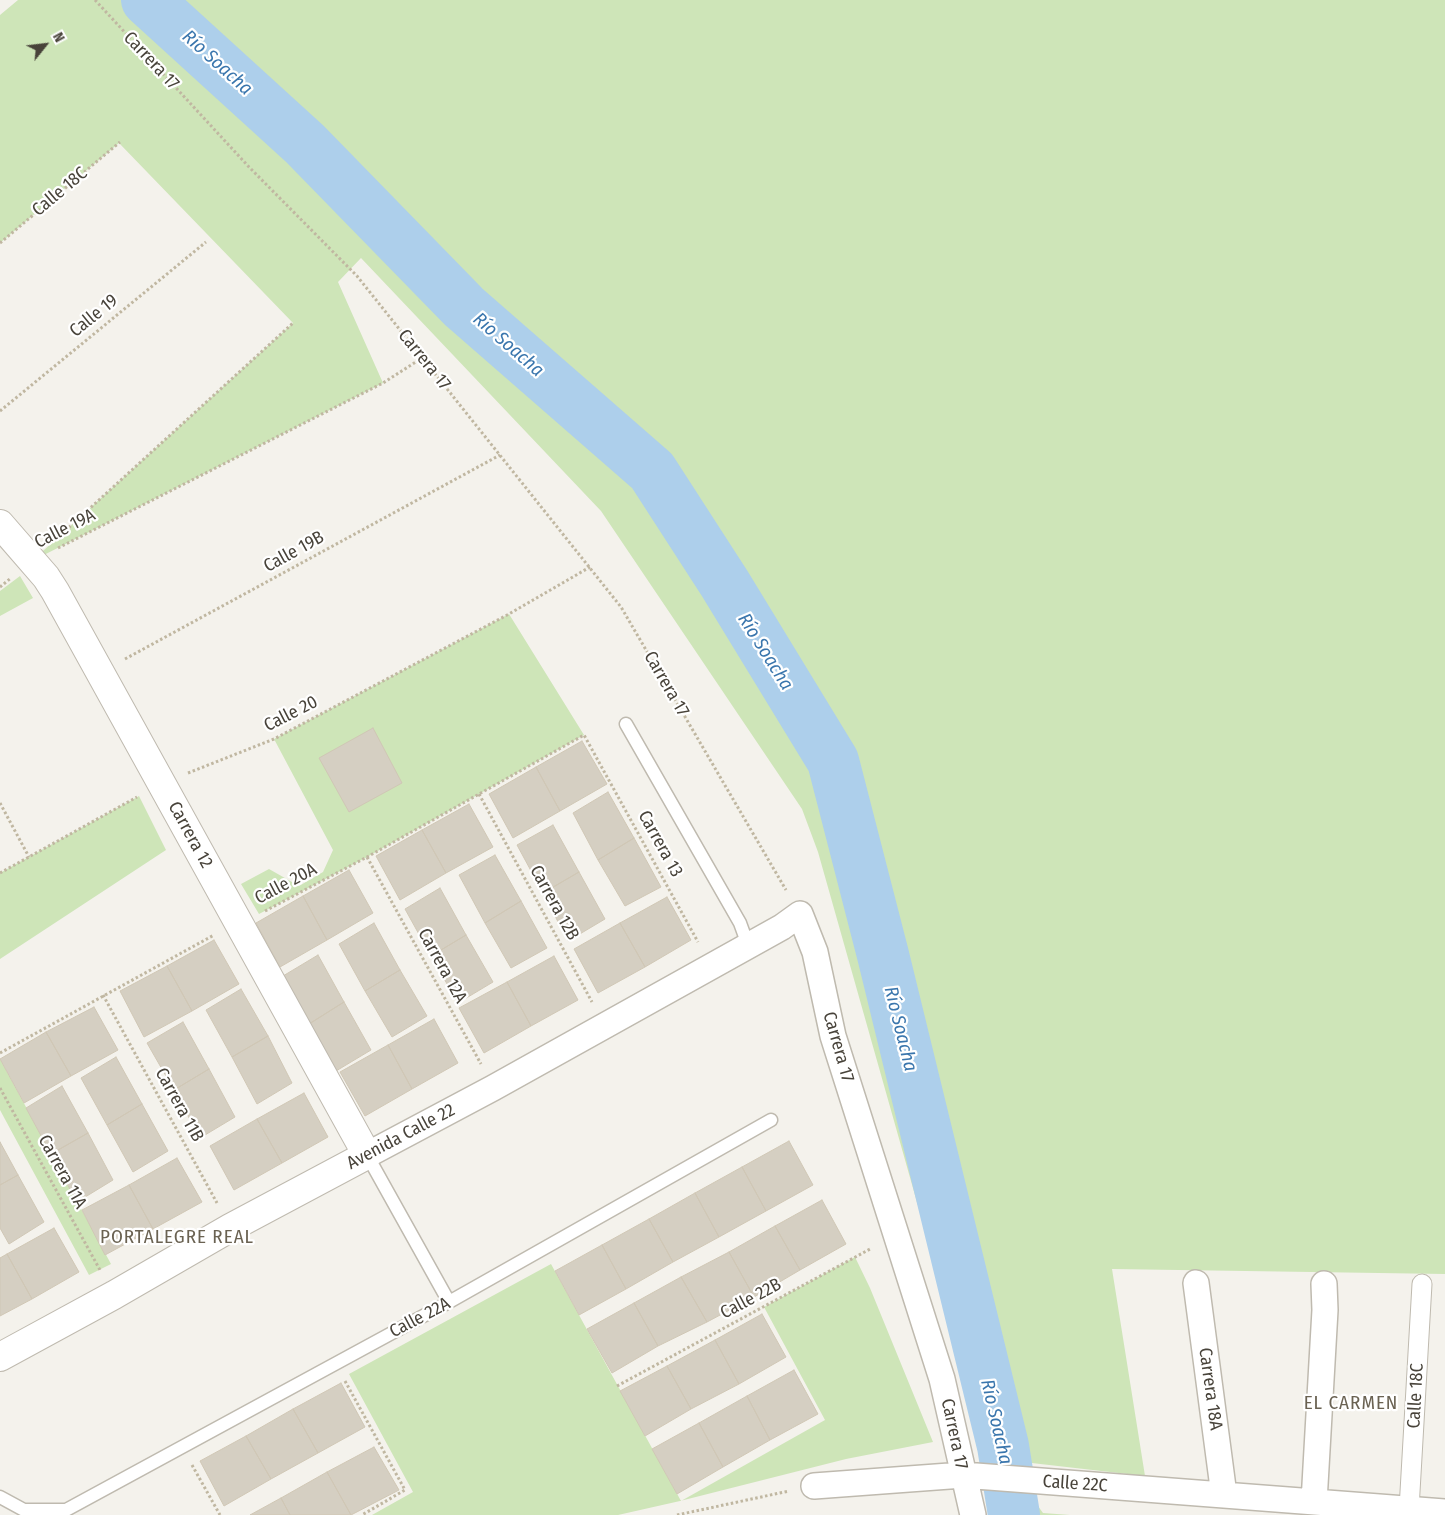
<!DOCTYPE html>
<html>
<head>
<meta charset="utf-8">
<style>
  body { margin:0 }
  #map { position:relative; width:1445px; height:1515px; overflow:hidden; background:#f4f2ec; font-family:"Fira Sans Condensed",sans-serif }
  canvas { display:block }
  .north { position:absolute; left:20px; top:20px; width:50px; height:50px; -webkit-text-stroke:4px #fff; paint-order:stroke; rotate:61deg; font-size:14px; font-weight:700; line-height:20px; text-align:center; color:#48433a }
  .north::after { content:''; display:block; margin:auto; width:18px; height:22px; background:#48433a; clip-path:polygon(50% 0,100% 100%,50% 72%,0 100%) }
</style>
</head>
<body>
<div id="map">
<canvas width="1445" height="1515"></canvas>
<div class="north">N</div>
</div>
<script>
const context = document.querySelector('canvas').getContext('2d');
context.lineJoin = 'round';
function paint(path, color) { context.fillStyle = color; context.fill(path, 'evenodd'); }
const poly = rows => new Path2D(rows.map(r => 'M' + r).join(''));
function stroke(path, color, width, dash) { context.strokeStyle = color; context.lineWidth = width; context.lineCap = dash ? 'butt' : 'round'; context.setLineDash(dash || []); context.stroke(path); }
function write(font, color, halo, rows, align = 'center') {
  context.font = font + ' "Fira Sans Condensed",sans-serif'; context.lineWidth = 4.5; context.setLineDash([]); context.textBaseline = 'middle'; context.strokeStyle = halo; context.fillStyle = color; for (const [text, x, y, turn = 0] of rows) {
    context.save(); context.translate(x, y); context.rotate((+turn || 0) * Math.PI / 180); context.textAlign = isNaN(turn) ? turn : align; if (halo) context.strokeText(text, 0, 0); context.fillText(text, 0, 0); context.restore();
  }
}
paint(poly([
  [18,0,1445,0,1445,1274,1112,1269,1145,1476,1023,1462,1032,1498,1043,1513,1070,1515,996,1515,987,1450,818,852,802,809,601,511,361,258,338,282,383,383,32,561,293,323,119,143,0,243,0,15],
  [20,576,33,598,0,616,0,591],
  [509,614,584,735,367,857,259,914,241,884,269,869,299,886,323,872,333,850,274,739],
  [139,796,166,850,0,959,0,873],
  [0,1059,111,1264,89,1275,0,1110],
  [855,1257,870,1288,933,1442,846,1459,680,1501,618,1515,372,1515,413,1492,349,1374,551,1264,681,1501,825,1420,764,1307]
]), '#cee5b8');
stroke(poly([
  [147,0,305,144,464,307,652,471,725,584,833,761,883,955,1003,1446,1014,1515]
]), '#adcfeb', 52);
const building = poly([
  [373,728,402,783,349,812,319,758,373,728],
  [582,741,607,784,560,811,536,767,582,741],
  [536,767,560,811,513,838,489,794,536,767],
  [608,792,634,838,598,860,573,813,608,792],
  [469,804,493,847,446,873,422,830,469,804],
  [553,825,579,872,543,893,517,845,553,825],
  [422,830,446,873,400,900,376,856,422,830],
  [634,838,661,887,625,906,598,860,634,838],
  [495,855,521,901,485,923,459,875,495,855],
  [349,870,373,913,327,940,303,896,349,870],
  [579,872,605,919,568,941,543,893,579,872],
  [440,888,466,935,431,956,405,909,440,888],
  [303,896,327,940,280,967,256,923,303,896],
  [667,897,691,940,645,967,620,923,667,897],
  [521,901,547,948,511,968,485,923,521,901],
  [374,923,400,970,365,991,339,944,374,923],
  [620,923,645,967,598,993,574,949,620,923],
  [466,935,493,982,458,1003,431,956,466,935],
  [214,940,239,984,192,1011,167,966,214,940],
  [318,955,344,1002,309,1024,283,976,318,955],
  [554,956,578,1000,531,1026,507,982,554,956],
  [167,966,192,1011,144,1037,120,991,167,966],
  [400,970,427,1016,392,1037,365,991,400,970],
  [507,982,531,1026,484,1053,459,1008,507,982],
  [241,989,268,1036,232,1057,206,1010,241,989],
  [344,1002,371,1050,336,1071,309,1024,344,1002],
  [94,1007,118,1050,71,1076,46,1032,94,1007],
  [434,1019,458,1063,412,1089,388,1045,434,1019],
  [183,1022,209,1069,174,1090,147,1043,183,1022],
  [46,1032,71,1076,24,1103,0,1059,46,1032],
  [268,1036,292,1083,257,1104,232,1057,268,1036],
  [388,1045,412,1089,365,1116,340,1072,388,1045],
  [116,1057,142,1104,107,1125,81,1078,116,1057],
  [209,1069,235,1117,200,1138,174,1090,209,1069],
  [62,1086,88,1133,51,1154,26,1108,62,1086],
  [304,1093,328,1137,282,1163,257,1119,304,1093],
  [142,1104,168,1151,133,1172,107,1125,142,1104],
  [257,1119,282,1163,234,1190,210,1146,257,1119],
  [88,1133,113,1180,77,1202,51,1154,88,1133],
  [789,1141,813,1185,766,1211,742,1167,789,1141],
  [0,1142,18,1175,0,1185,0,1142],
  [177,1158,202,1202,153,1229,129,1185,177,1158],
  [742,1167,766,1211,719,1237,695,1193,742,1167],
  [18,1175,44,1222,9,1244,0,1228,0,1185,18,1175],
  [129,1185,153,1229,105,1255,82,1210,129,1185],
  [695,1193,719,1237,673,1262,649,1219,695,1193],
  [822,1200,846,1244,800,1270,775,1226,822,1200],
  [649,1219,673,1262,626,1289,602,1245,649,1219],
  [775,1226,800,1270,754,1297,729,1252,775,1226],
  [54,1228,79,1272,32,1299,7,1254,54,1228],
  [602,1245,626,1289,579,1315,555,1271,602,1245],
  [729,1252,754,1297,707,1322,681,1277,729,1252],
  [7,1254,32,1299,0,1316,0,1258,7,1254],
  [681,1277,707,1322,658,1346,634,1303,681,1277],
  [634,1303,658,1346,612,1373,587,1329,634,1303],
  [762,1314,786,1357,739,1384,715,1340,762,1314],
  [715,1340,739,1384,691,1409,667,1366,715,1340],
  [667,1366,691,1409,645,1436,620,1391,667,1366],
  [794,1370,818,1414,770,1440,747,1396,794,1370],
  [341,1383,365,1427,318,1453,293,1409,341,1383],
  [747,1396,770,1440,723,1467,699,1423,747,1396],
  [293,1409,318,1453,271,1479,246,1436,293,1409],
  [699,1423,723,1467,677,1494,652,1449,699,1423],
  [246,1436,271,1479,224,1506,200,1461,246,1436],
  [374,1447,399,1490,351,1515,327,1472,374,1447],
  [327,1472,351,1515,290,1515,281,1498,327,1472],
  [281,1498,290,1515,250,1515,281,1498]
]);
paint(building, '#d5cfc2');
stroke(building, '#d0c7b5', 1);
const service = poly([
  [626,724,740,923,748,945],
  [367,1155,449,1302],
  [0,1497,24,1510,66,1510,449,1302,771,1120]
]);
const pedestrian = poly([
  [1409,1509,1422,1284]
]);
const minor = poly([
  [367,1155,493,1088,782,927,800,914,815,952,833,1036,942,1379,973,1515],
  [1196,1283,1224,1495],
  [814,1486,963,1475,1445,1512],
  [1314,1502,1325,1310,1324,1284]
]);
const tertiary = poly([
  [0,524,46,577,55,591,367,1155,230,1228,114,1295,0,1357]
]);
stroke(service, '#bfbaaf', 15);
stroke(pedestrian, '#bfbaaf', 21);
stroke(minor, '#bfbaaf', 28);
stroke(tertiary, '#bfbaaf', 30);
stroke(poly([
  [95,0,249,167,357,276,621,607,786,890],
  [0,243,120,142],
  [0,411,206,242],
  [54,541,293,323],
  [58,548,383,383,422,358],
  [0,587,11,578],
  [125,659,500,455],
  [188,773,274,739,509,614,590,567],
  [479,794,592,1002],
  [0,803,29,857],
  [367,857,481,1064],
  [0,873,137,797],
  [265,911,367,857,584,735,698,942],
  [103,995,217,1203],
  [0,1053,214,935],
  [0,1088,100,1270],
  [345,1381,405,1490,362,1515],
  [617,1386,872,1248],
  [192,1465,220,1515],
  [677,1515,789,1491]
]), '#c0b7a1', 3, [2.5, 2.5]);
stroke(service, '#fff', 12);
stroke(pedestrian, '#fff', 19);
stroke(minor, '#fff', 25);
stroke(tertiary, '#fff', 28);
write('18px', '#48433a', '#fff', [
  ["Carrera 17",151,61,47],
  ["Calle 18C",60,192,-40],
  ["Calle 19",94,316,-39],
  ["Carrera 17",424,360,51],
  ["Calle 19A",65,529,-27],
  ["Calle 19B",294,552,-29],
  ["Carrera 17",666,684,60],
  ["Calle 20",291,714,-27],
  ["Carrera 12",190,835,61],
  ["Carrera 13",660,844,61],
  ["Calle 20A",286,884,-28],
  ["Carrera 12B",554,903,61],
  ["Carrera 12A",442,966,61],
  ["Carrera 17",838,1047,74],
  ["Carrera 11B",179,1105,61],
  ["Avenida Calle 22",401,1137,-28],
  ["Carrera 11A",62,1172,61],
  ["Calle 22B",751,1299,-28],
  ["Calle 22A",420,1318,-28],
  ["Carrera 18A",1210,1389,82],
  ["Calle 18C",1416,1396,-87],
  ["Carrera 17",954,1434,78],
  ["Calle 22C",1075,1484,4]
]);
write('italic 19px', '#3a76ad', '#fff', [
  ["Río Soacha",217,63,42],
  ["Río Soacha",508,345,41],
  ["Río Soacha",765,652,58],
  ["Río Soacha",900,1029,76],
  ["Río Soacha",996,1422,77]
]);
context.letterSpacing = '1px';
write('19px', '#6a6252', '#fff', [
  ["PORTALEGRE REAL",177,1238],
  ["EL CARMEN",1351,1404]
]);
context.letterSpacing = '0px';
</script>
</body>
</html>
